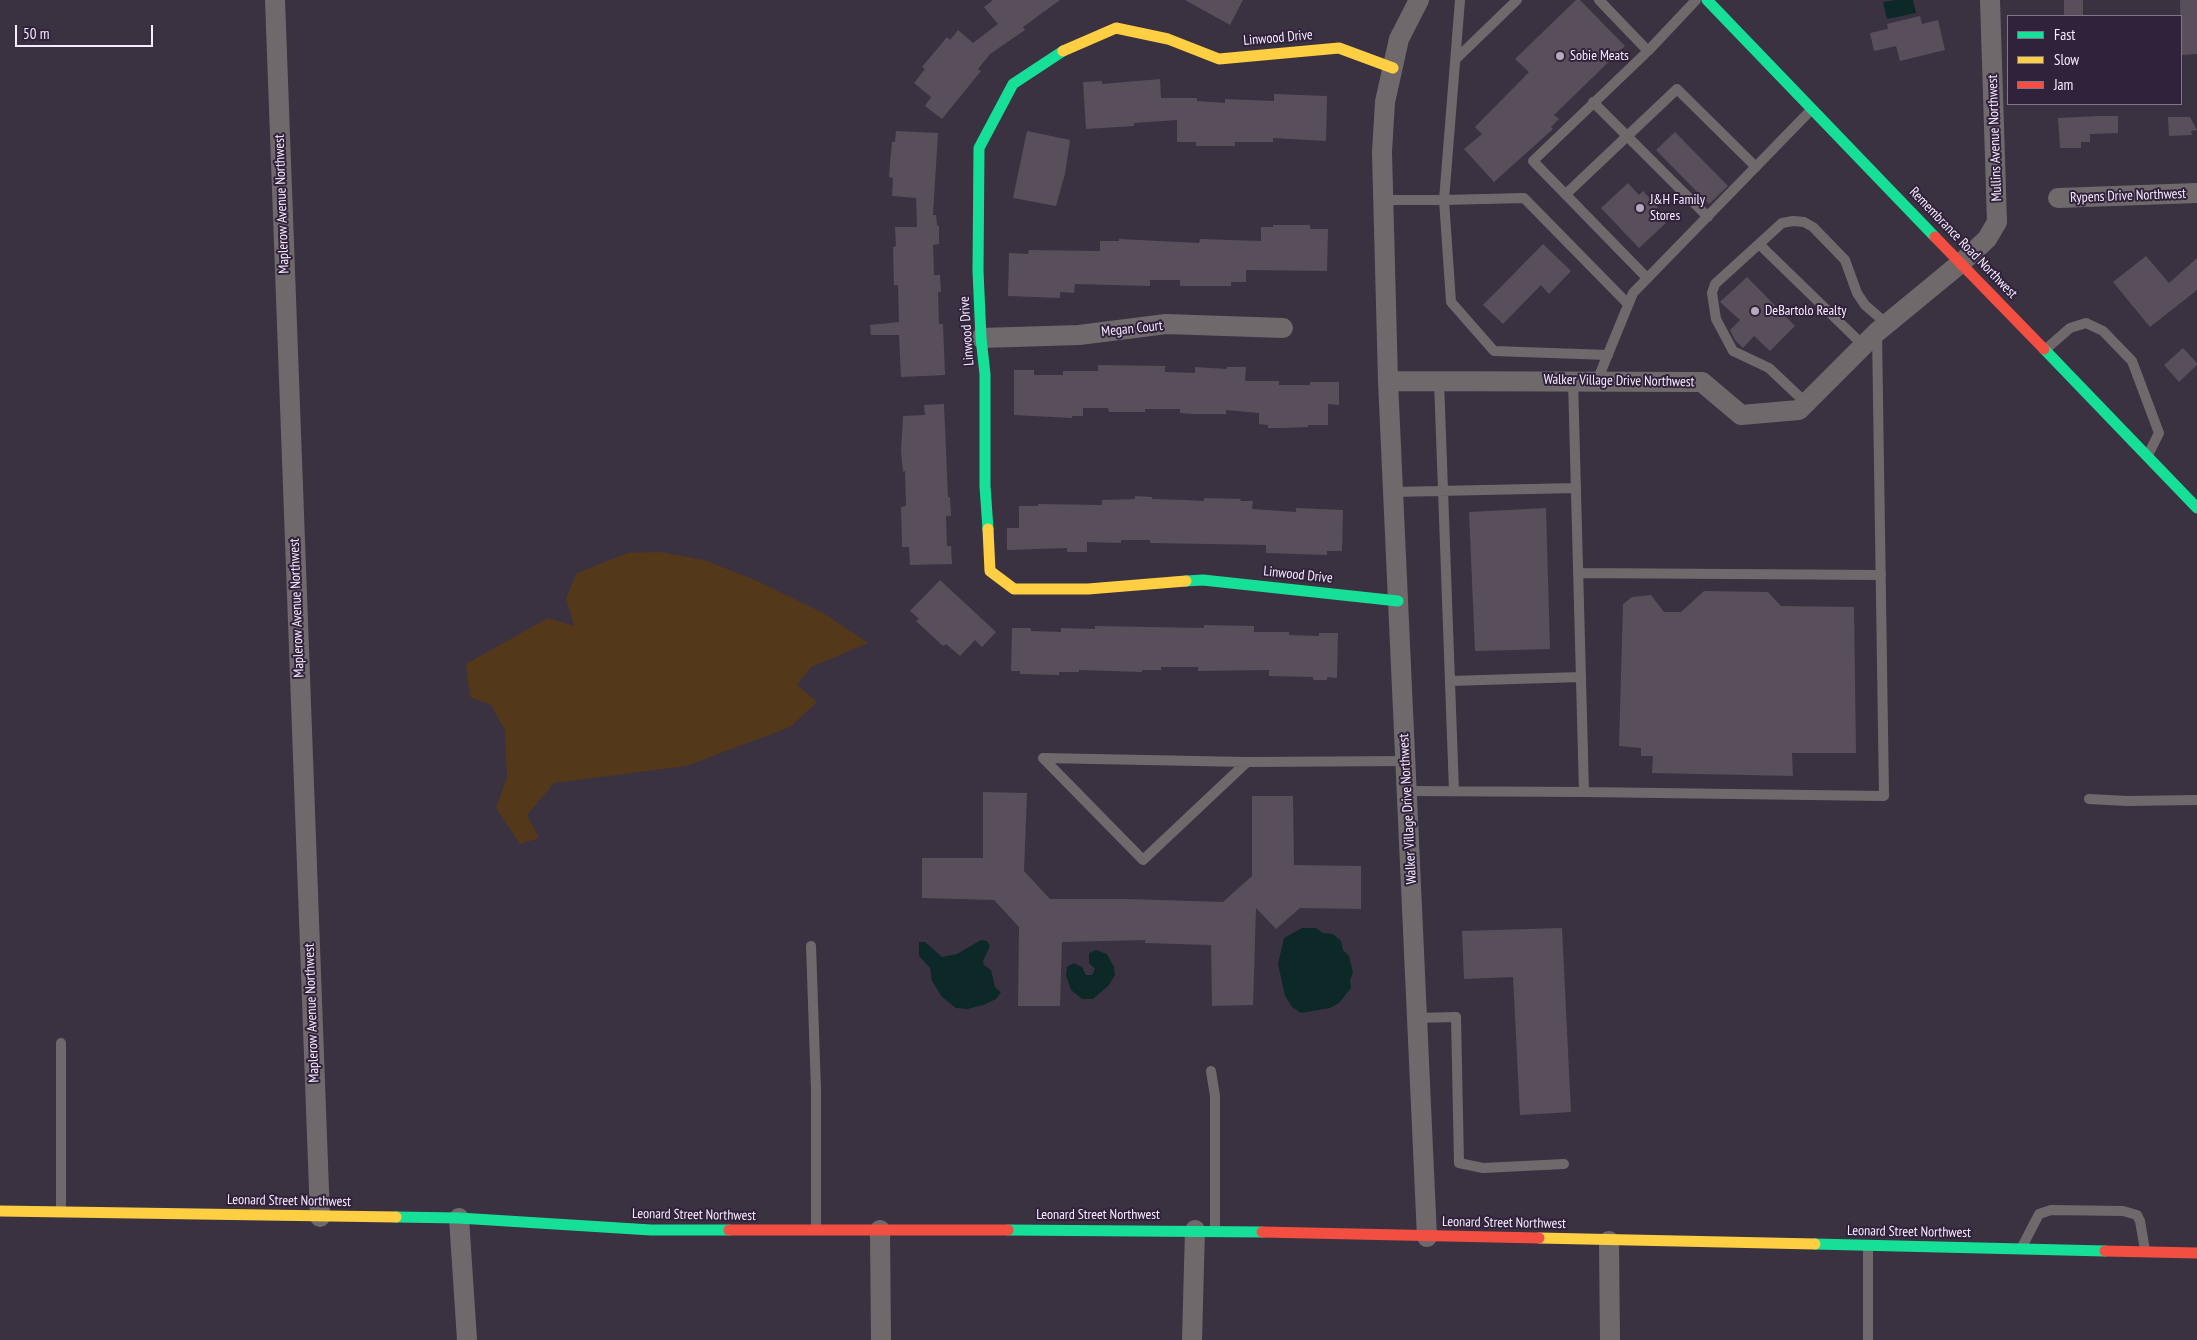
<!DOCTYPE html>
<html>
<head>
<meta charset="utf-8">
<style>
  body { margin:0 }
  #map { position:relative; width:2197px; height:1340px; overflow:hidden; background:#3a3241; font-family:"PT Sans Narrow",sans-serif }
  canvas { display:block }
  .legend { position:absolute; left:2007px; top:15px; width:175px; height:90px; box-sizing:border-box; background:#31223c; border:1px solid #80738a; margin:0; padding:6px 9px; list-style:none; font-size:15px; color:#f6ecfe }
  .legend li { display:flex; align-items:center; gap:10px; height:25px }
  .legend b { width:25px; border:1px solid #80738a }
  .scale { position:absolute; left:15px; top:25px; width:138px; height:22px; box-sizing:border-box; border:2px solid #f6ecfe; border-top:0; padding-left:6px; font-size:15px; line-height:18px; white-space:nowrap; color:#f6ecfe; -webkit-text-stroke:4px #31223c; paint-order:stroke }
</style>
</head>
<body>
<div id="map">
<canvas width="2197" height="1340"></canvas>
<ul class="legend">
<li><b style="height:6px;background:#16e098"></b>Fast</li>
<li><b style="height:6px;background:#ffcf43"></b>Slow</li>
<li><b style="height:6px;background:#f24e42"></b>Jam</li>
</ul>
<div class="scale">50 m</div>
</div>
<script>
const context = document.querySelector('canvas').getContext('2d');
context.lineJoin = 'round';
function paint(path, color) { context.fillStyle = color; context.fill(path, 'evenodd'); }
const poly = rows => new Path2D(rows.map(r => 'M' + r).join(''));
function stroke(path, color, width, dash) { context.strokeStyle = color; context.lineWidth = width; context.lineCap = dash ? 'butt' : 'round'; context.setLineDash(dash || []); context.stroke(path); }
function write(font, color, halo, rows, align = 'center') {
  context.font = font + ' "PT Sans Narrow",sans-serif'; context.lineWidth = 4; context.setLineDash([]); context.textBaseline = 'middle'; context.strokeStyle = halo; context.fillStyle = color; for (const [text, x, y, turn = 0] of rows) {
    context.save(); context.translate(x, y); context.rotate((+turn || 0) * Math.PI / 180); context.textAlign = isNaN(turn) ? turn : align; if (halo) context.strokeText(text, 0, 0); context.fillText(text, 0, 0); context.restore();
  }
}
paint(poly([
  [660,552,704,560,755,580,823,613,868,643,811,667,797,685,817,702,790,727,686,766,554,783,527,815,539,838,520,844,496,808,507,777,505,730,491,705,470,697,466,664,548,618,574,626,566,598,577,573,628,553]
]), '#533919');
paint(poly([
  [1895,0,1913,0,1916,13,1887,19,1883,2],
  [1302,928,1316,928,1323,933,1333,934,1341,941,1343,950,1349,956,1353,973,1350,980,1351,988,1339,1003,1330,1008,1301,1013,1292,1007,1285,996,1278,964,1284,938],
  [981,940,987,941,990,946,983,961,984,965,991,970,995,987,1001,992,996,999,983,1005,967,1009,956,1008,942,997,932,981,930,968,919,956,919,942,925,942,942,957,957,954],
  [1096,950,1107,954,1114,967,1115,975,1109,985,1093,999,1082,999,1071,990,1066,975,1067,967,1074,963,1082,967,1086,975,1092,975,1095,969,1089,963,1089,953]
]), '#0c2928');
paint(poly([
  [993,0,1060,0,1023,27,1025,30,990,54,978,69,981,71,942,119,925,106,931,97,914,83,925,69,922,67,947,37,950,40,958,30,973,43,998,24,984,7],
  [1185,0,1243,0,1230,25],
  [1576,0,1580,0,1625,46,1554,115,1559,119,1551,127,1553,129,1494,182,1464,149,1482,134,1475,127,1529,72,1515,59],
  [2064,0,2083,0,2083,16,2064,16],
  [2180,0,2197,0,2197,54,2181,55],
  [1920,16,1922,24,1938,20,1945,50,1900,61,1896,46,1874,51,1870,33,1888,29,1887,24],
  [1160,79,1161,98,1197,98,1197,101,1225,103,1225,99,1274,101,1274,94,1327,96,1326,141,1273,138,1273,142,1235,142,1235,146,1196,146,1196,142,1177,142,1177,120,1134,123,1134,126,1086,129,1083,82,1102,81,1102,84],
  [2097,116,2118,116,2118,133,2090,134,2090,142,2081,142,2081,148,2060,148,2058,118],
  [2168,117,2190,117,2197,130,2191,131,2192,135,2169,136],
  [896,131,938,133,933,215,936,215,937,225,939,226,939,244,933,245,934,275,940,275,941,292,938,292,939,324,943,324,945,375,901,377,899,335,871,335,870,325,899,322,898,285,894,285,893,247,896,246,895,227,917,227,916,198,892,196,893,178,889,177,890,163,892,142,895,142],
  [1027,131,1070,140,1065,174,1056,206,1013,198],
  [1675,132,1728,186,1709,204,1656,150],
  [1628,183,1639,195,1643,191,1658,207,1655,210,1666,223,1639,248,1601,208],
  [1273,225,1310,225,1310,229,1328,229,1327,271,1246,270,1246,282,1231,282,1231,286,1180,286,1180,280,1150,280,1150,286,1075,284,1074,293,1060,292,1060,298,1008,296,1009,253,1028,254,1029,250,1100,251,1100,241,1119,241,1119,239,1199,243,1200,239,1261,241,1261,227,1273,227],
  [1543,244,1571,271,1549,294,1541,285,1503,324,1483,305],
  [2146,256,2169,283,2197,258,2197,290,2150,327,2113,282],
  [1747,277,1795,326,1770,351,1754,336,1743,348,1735,340,1730,330,1740,320,1720,302],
  [2183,348,2197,363,2197,365,2179,382,2164,365],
  [1098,365,1165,366,1165,372,1195,373,1195,367,1226,369,1227,367,1246,367,1245,381,1279,381,1279,385,1310,385,1310,382,1339,382,1339,405,1328,404,1328,425,1308,425,1308,427,1283,428,1268,428,1268,425,1259,424,1259,413,1226,410,1226,414,1194,414,1180,413,1180,409,1145,409,1145,412,1109,412,1108,408,1083,408,1083,416,1072,416,1072,418,1014,415,1014,370,1034,370,1034,375,1063,375,1063,371,1098,371],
  [944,404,948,497,950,497,951,516,946,516,947,546,951,546,952,564,910,565,909,547,902,547,901,507,906,506,905,471,903,472,901,451,903,416,925,415,924,405],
  [1135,496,1152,497,1152,499,1185,500,1204,501,1204,498,1241,499,1240,501,1253,501,1252,509,1296,512,1296,508,1343,510,1342,551,1327,551,1327,555,1266,553,1266,545,1150,543,1150,540,1121,540,1121,543,1087,542,1087,552,1067,552,1067,548,1007,550,1007,528,1019,528,1019,506,1038,506,1038,504,1102,505,1102,500,1135,499],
  [1546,508,1550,649,1475,651,1469,512],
  [940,580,996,632,982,647,975,640,960,656,946,644,943,646,916,621,919,619,910,611],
  [1704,591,1768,592,1781,606,1854,607,1856,753,1792,753,1793,776,1652,773,1653,756,1641,756,1641,748,1619,746,1623,604,1632,597,1651,595,1664,612,1681,612],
  [1204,625,1254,626,1254,632,1289,632,1289,635,1319,636,1319,633,1338,633,1337,678,1327,677,1327,680,1313,680,1313,677,1269,676,1269,670,1198,671,1198,667,1161,667,1161,670,1142,670,1142,672,1079,670,1079,672,1059,672,1059,675,1020,674,1020,671,1011,671,1012,628,1031,628,1031,631,1061,632,1061,628,1095,629,1095,626,1204,628],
  [983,792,1027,793,1024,871,1050,899,1127,899,1223,902,1252,876,1252,796,1293,796,1294,865,1361,866,1361,909,1300,908,1276,929,1256,908,1253,1005,1212,1006,1211,945,1145,943,1145,940,1062,942,1060,1006,1018,1006,1019,927,994,900,922,898,922,858,983,858],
  [1562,928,1571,1112,1520,1115,1513,977,1464,979,1462,931]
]), '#584f5a');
stroke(poly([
  [1599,0,1648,51,1696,0],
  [1456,59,1517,0],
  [1593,102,1708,217],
  [1566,194,1677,89,1756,167],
  [1383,200,1444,200,1460,0],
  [1759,244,1865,347],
  [1647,278,1533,161,1648,51],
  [2046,349,2070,328,2086,323,2103,331,2132,361,2159,433,2148,455],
  [1608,355,1494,351,1451,302,1444,200,1524,198,1628,304],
  [1573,380,1584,792],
  [1439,381,1454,791],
  [1597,381,1633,293,1811,110],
  [1806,403,1769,368,1733,351,1716,319,1712,293,1715,284,1782,223,1793,221,1804,222,1813,227,1845,260,1857,293,1865,305,1888,325],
  [1393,492,1576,488],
  [1578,573,1881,575],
  [1450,681,1581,677],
  [1043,758,1247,762,1406,761],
  [1043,758,1143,860,1247,762],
  [1407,791,1584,792,1884,796,1877,333],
  [2089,799,2127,801,2197,800],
  [811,946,816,1090,816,1229],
  [1417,1018,1456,1017,1459,1163,1483,1168,1564,1164],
  [61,1043,61,1211],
  [1211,1071,1215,1096,1215,1230],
  [1868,1247,1868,1340],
  [2022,1247,2039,1214,2051,1210,2123,1211,2137,1215,2140,1221,2145,1250]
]), '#70696c', 10);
stroke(poly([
  [275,0,320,1217],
  [1419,0,1399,39,1385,102,1382,152,1388,381,1427,1237],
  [2058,198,2197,193],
  [981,338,1079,335,1166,324,1283,328],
  [1388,381,1702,382,1741,415,1799,410,1877,332,1962,262,1987,239,1997,222,1990,0],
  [459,1218,467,1340],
  [880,1230,881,1340],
  [1609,1241,1610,1340],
  [1192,1340,1195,1230]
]), '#70696c', 20);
stroke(poly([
  [1707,0,1935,237],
  [2044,349,2197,508],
  [988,529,985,486,985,374,981,338,978,271,979,148,1013,84,1063,51],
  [1186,581,1203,580,1398,601],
  [396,1217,459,1218,651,1230,729,1230],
  [1008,1230,1262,1232],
  [1815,1244,2105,1251]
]), '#16e098', 11);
stroke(poly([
  [1063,51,1116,28,1168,39,1219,59,1339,48,1393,68],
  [988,529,990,571,1014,589,1088,589,1186,581],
  [0,1211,396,1217],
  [1539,1238,1815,1244]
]), '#ffcf43', 11);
stroke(poly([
  [1935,237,2044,349],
  [729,1230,1008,1230],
  [1262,1232,1539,1238],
  [2105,1251,2197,1253]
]), '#f24e42', 11);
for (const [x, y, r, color] of [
  [1560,56,5,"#b4abbc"],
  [1640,208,5,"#b4abbc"],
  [1755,311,5,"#b4abbc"]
]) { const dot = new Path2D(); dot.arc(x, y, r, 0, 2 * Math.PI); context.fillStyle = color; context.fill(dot); stroke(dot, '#31223c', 2); }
write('14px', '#f6ecfe', '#31223c', [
  ["Linwood Drive",1278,38,-5],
  ["Mullins Avenue Northwest",1995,138,-92],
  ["Rypens Drive Northwest",2128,196,-2],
  ["Maplerow Avenue Northwest",282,204,-92],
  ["Remembrance Road Northwest",1963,243,46],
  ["Megan Court",1132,329,-6],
  ["Linwood Drive",967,331,-94],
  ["Walker Village Drive Northwest",1619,381,1],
  ["Linwood Drive",1298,575,6],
  ["Maplerow Avenue Northwest",297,608,-92],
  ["Walker Village Drive Northwest",1408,809,-93],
  ["Maplerow Avenue Northwest",312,1013,-92],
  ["Leonard Street Northwest",289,1201,1],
  ["Leonard Street Northwest",694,1215,1],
  ["Leonard Street Northwest",1098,1215],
  ["Leonard Street Northwest",1504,1223,1],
  ["Leonard Street Northwest",1909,1232,1]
]);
write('14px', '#f6ecfe', '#31223c', [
  ["Sobie Meats",1570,56],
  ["J&H Family",1650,200],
  ["Stores",1650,216],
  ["DeBartolo Realty",1765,311]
], 'left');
</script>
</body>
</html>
